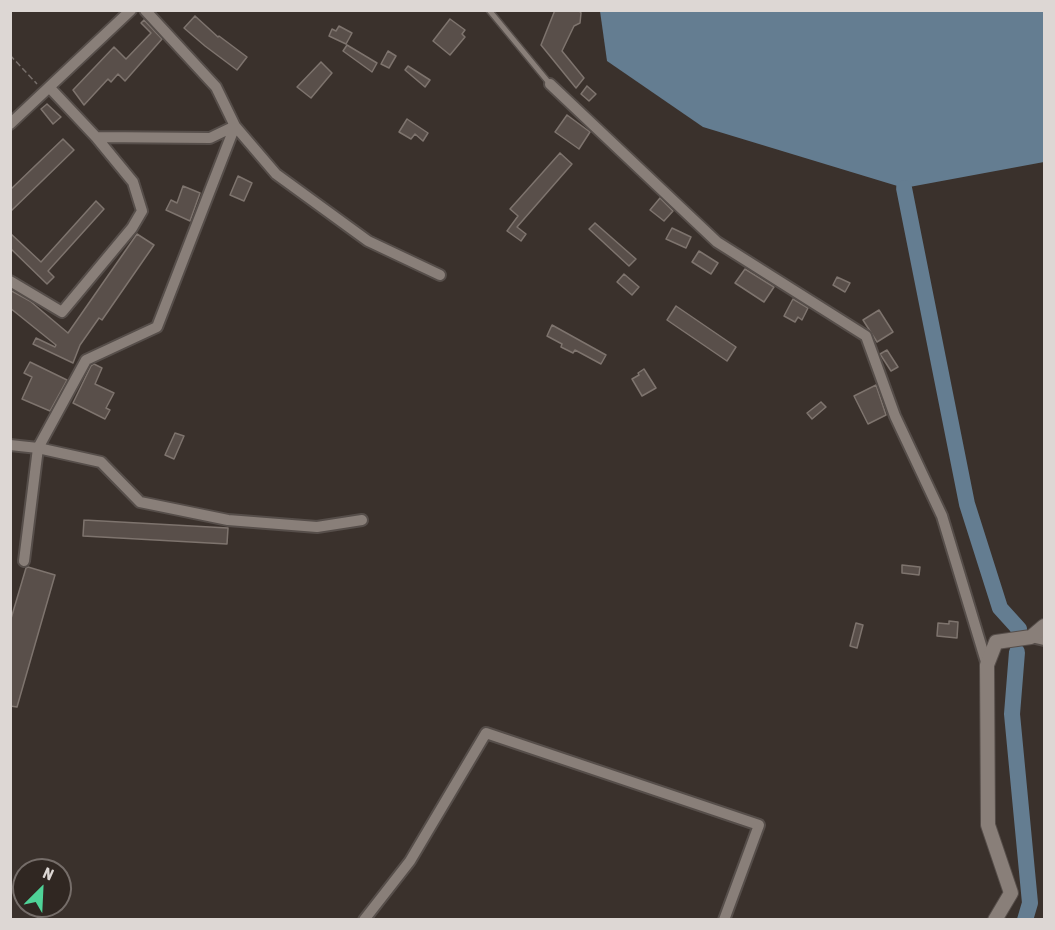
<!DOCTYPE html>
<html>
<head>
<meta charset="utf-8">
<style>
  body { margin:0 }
  #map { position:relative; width:1055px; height:930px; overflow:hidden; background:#3a312c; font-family:"Asap Condensed",sans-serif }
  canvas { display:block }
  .frame { position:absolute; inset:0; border:12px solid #ddd7d4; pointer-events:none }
  .north { position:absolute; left:12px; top:858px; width:60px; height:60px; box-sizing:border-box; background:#302722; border:2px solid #756d69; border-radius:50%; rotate:24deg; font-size:16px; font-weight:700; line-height:24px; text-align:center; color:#ddd7d4 }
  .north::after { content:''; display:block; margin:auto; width:21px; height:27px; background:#4fd398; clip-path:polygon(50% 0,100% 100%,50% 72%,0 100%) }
</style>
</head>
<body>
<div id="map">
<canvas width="1055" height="930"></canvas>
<div class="frame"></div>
<div class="north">N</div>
</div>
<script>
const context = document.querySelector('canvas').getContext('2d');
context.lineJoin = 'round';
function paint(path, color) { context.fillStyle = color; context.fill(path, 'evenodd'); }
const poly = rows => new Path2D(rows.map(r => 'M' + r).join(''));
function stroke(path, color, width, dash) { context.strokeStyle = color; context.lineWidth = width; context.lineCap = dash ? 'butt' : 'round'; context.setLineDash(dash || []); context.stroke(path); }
paint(poly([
  [600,11,1044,11,1044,162,904,188,703,127,607,61]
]), '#647d91');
stroke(poly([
  [904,188,967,504,1000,608,1019,629,1018,634],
  [1017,652,1012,714,1030,903,1025,920]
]), '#647d91', 16);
const building = poly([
  [555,10,579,10,581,13,580,23,574,26,562,51,584,78,576,88,541,45,555,10],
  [195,16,218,37,219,36,247,57,237,70,205,46,184,28,195,16],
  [450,19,465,30,462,34,465,37,450,55,433,41,450,19],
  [144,20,162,39,125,81,118,74,111,82,108,79,84,105,73,90,114,47,126,59,151,33,141,23,144,20],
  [339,26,352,33,346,44,329,36,332,29,336,31,339,26],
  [347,45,377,63,372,72,343,51,347,45],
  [388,51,396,56,389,68,381,64,388,51],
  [321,62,332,73,311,98,297,87,321,62],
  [408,66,430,80,425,87,405,70,408,66],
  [587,86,596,94,589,101,581,94,587,86],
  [47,104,61,117,53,124,41,109,47,104],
  [567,115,590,132,579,149,555,132,567,115],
  [407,119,428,133,423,141,415,134,411,139,399,132,407,119],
  [63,139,74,150,10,212,10,190,63,139],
  [560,153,572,164,517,227,526,234,521,241,507,231,518,216,510,209,560,153],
  [238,176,252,183,244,201,230,195,238,176],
  [183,186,200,193,190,221,166,210,171,200,177,203,183,186],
  [660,198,673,211,664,221,650,210,660,198],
  [96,201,104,209,48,271,54,277,47,284,10,248,10,233,41,262,96,201],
  [595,223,636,259,629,266,589,229,595,223],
  [672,228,691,237,686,248,666,239,672,228],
  [137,234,154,245,102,320,99,318,80,345,73,363,33,344,36,338,55,347,56,345,10,308,10,290,30,301,68,333,137,234],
  [699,251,718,263,711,274,692,262,699,251],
  [745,269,774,287,764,302,735,283,745,269],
  [624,274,639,287,632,295,617,282,624,274],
  [837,277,850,283,845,292,833,285,837,277],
  [793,299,808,308,802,320,798,317,795,322,784,316,793,299],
  [676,306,736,347,727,361,667,320,676,306],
  [879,310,893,332,877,342,863,320,879,310],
  [552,325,606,355,601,364,575,350,573,353,561,347,562,344,547,336,552,325],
  [887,350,898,367,891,371,880,354,887,350],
  [30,362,67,380,50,411,22,399,32,377,24,373,30,362],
  [94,364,102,368,95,384,114,393,106,408,110,410,105,419,73,403,91,366,94,364],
  [644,369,656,388,642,396,632,379,639,375,638,373,644,369],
  [876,385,886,415,868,424,854,396,876,385],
  [821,402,826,407,812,419,807,413,821,402],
  [175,433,184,436,174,459,165,455,175,433],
  [84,520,228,528,227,544,83,536,84,520],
  [902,565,920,567,919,575,902,573,902,565],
  [28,567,55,575,17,707,10,706,10,622,26,568,28,567],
  [949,621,958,622,957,638,937,636,938,623,949,624,949,621],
  [856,623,863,625,857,648,850,646,856,623]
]);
paint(building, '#594f4a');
stroke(building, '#7e746e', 1.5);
const service = poly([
  [489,10,550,84]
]);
const minor = poly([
  [550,84,717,242,866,336,895,416,942,516,987,665],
  [10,124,131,10],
  [96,137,210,138,235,126,216,87,145,10],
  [10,281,62,312,132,228,142,211,133,182,96,137,50,88],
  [10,445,38,448,101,462,140,502,228,520,317,527,362,520],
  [24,561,38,448,86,360,157,327,235,126,276,174,368,241,440,275],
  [1031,637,1044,640],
  [364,920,410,861,486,733,759,825,724,920]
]);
const tertiary = poly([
  [995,920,1011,893,988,825,987,665,996,642,1031,637,1044,626]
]);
stroke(service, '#564e4a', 8);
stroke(minor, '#564e4a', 14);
stroke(tertiary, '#564e4a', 16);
stroke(poly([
  [10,55,37,84]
]), '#776f6b', 1.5, [6, 3]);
stroke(service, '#897f79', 5);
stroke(minor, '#897f79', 10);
stroke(tertiary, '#897f79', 14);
</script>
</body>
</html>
